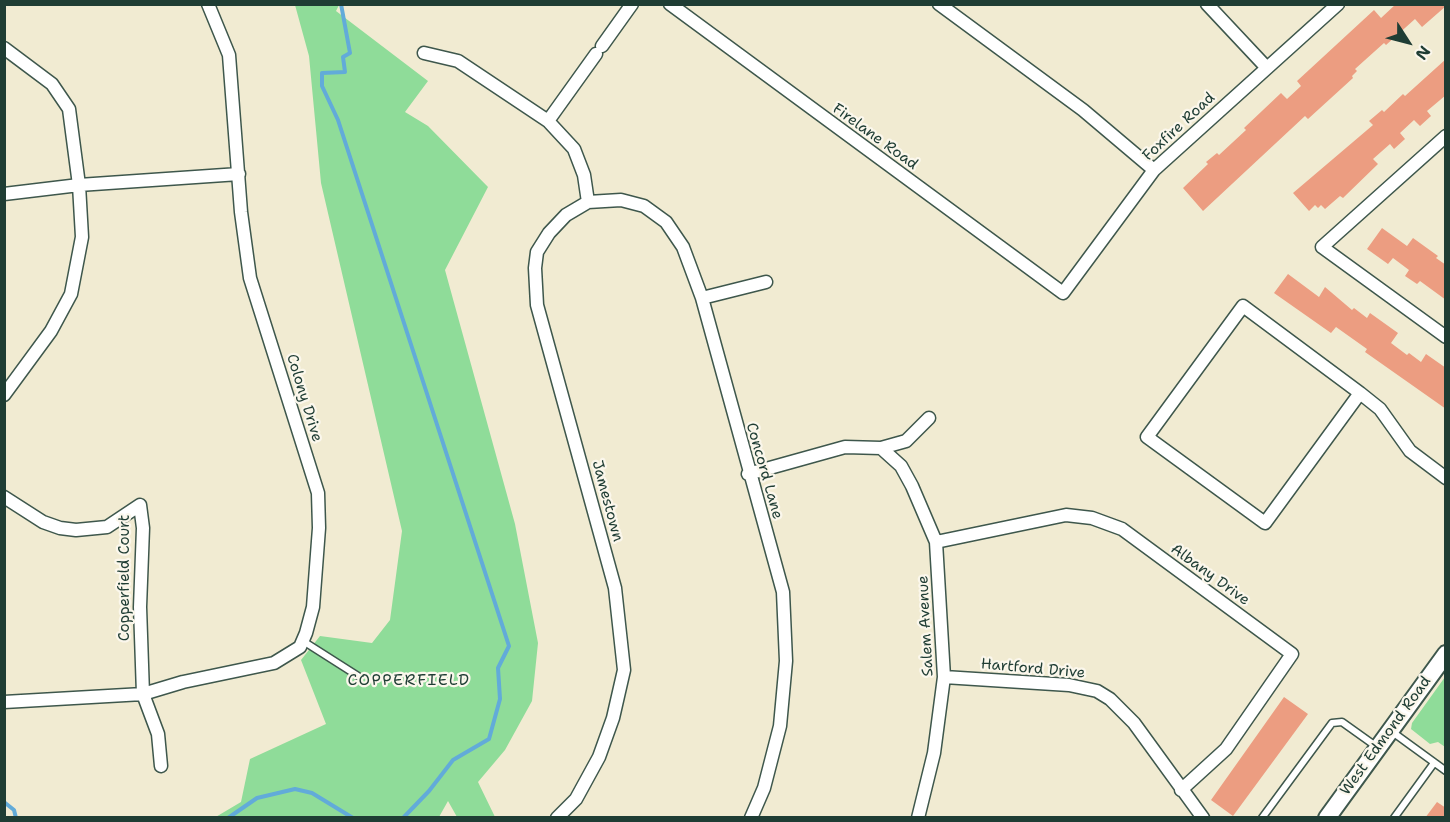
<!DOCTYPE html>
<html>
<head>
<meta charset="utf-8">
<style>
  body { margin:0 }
  #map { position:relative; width:1450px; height:822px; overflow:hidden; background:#f1ebd2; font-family:"Shantell Sans",sans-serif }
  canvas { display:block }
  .frame { position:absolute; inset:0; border:6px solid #1f3d34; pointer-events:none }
  .north { position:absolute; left:1378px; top:12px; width:60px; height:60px; -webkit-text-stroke:4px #fbf7ec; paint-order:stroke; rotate:126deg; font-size:16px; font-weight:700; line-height:24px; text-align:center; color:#1f3d34 }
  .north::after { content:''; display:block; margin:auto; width:21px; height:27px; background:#1f3d34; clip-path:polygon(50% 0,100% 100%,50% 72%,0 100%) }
</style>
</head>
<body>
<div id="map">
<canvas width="1450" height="822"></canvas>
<div class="frame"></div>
<div class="north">N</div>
</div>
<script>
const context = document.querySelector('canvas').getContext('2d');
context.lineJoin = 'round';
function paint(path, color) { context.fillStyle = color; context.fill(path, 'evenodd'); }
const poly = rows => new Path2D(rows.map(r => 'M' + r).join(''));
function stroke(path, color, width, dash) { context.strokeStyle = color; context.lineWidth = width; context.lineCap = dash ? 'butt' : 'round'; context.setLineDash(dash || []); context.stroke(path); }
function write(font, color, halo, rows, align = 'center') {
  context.font = font + ' "Shantell Sans",sans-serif'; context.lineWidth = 4.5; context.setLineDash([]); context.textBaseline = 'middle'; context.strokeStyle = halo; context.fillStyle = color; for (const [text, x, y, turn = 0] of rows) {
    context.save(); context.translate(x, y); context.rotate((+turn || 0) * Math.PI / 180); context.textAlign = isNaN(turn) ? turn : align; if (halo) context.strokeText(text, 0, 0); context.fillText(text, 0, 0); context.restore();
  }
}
paint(poly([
  [295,5,339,5,336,11,428,81,405,112,428,126,488,187,445,270,515,524,538,643,532,701,505,750,478,782,495,817,457,817,448,801,439,817,214,818,241,802,250,759,326,724,301,660,320,636,372,643,390,620,402,531,321,183,309,56],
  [1445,677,1445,747,1438,742,1430,744,1411,729,1412,723]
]), '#8fdc99');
stroke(poly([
  [341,4,350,53,343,57,345,72,322,73,322,86,338,120,509,646,498,668,500,699,489,739,453,760,429,791,403,818],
  [4,802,14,810,16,818],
  [228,818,257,798,295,789,312,793,353,818]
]), '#62abd9', 4);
paint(poly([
  [1396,4,1446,6,1422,27,1415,19,1386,45,1384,43,1355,69,1357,71,1352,76,1353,78,1308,119,1305,116,1203,211,1183,188,1208,164,1206,162,1217,153,1219,155,1246,130,1244,128,1281,93,1287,99,1301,86,1297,81,1374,10,1381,18],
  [1446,59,1446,95,1427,111,1431,116,1420,126,1414,120,1400,133,1405,139,1394,149,1390,144,1373,159,1378,164,1343,198,1340,196,1325,209,1321,205,1318,208,1315,205,1309,211,1293,193,1373,125,1369,121,1382,110,1384,112,1403,94,1405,96],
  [1382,228,1407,246,1413,238,1438,256,1436,258,1446,265,1446,300,1420,281,1417,284,1405,276,1409,270,1393,258,1388,264,1367,249],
  [1288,274,1319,297,1325,287,1352,310,1354,308,1367,318,1370,313,1398,333,1391,343,1407,355,1409,353,1421,362,1426,354,1446,368,1446,409,1365,352,1367,349,1336,327,1331,333,1274,293],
  [1284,697,1308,714,1233,816,1211,800],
  [1437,802,1446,808,1446,818,1425,818]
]), '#ec9d81');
const lane = poly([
  [303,641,358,676],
  [1391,731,1446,771],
  [1262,818,1332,723,1342,722,1377,747],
  [1394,818,1434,763]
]);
const street = poly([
  [670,4,1063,293,1154,170,1338,4],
  [939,4,1083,110,1154,170],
  [1207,4,1267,68],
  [602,46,632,4],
  [4,48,52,84,69,109,79,185,82,237,71,294,51,331,4,395],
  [424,53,458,61,548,121,574,149,584,175,588,202],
  [548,121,596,54],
  [1446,136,1322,247,1446,337],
  [4,194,79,185,239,174],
  [702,298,766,282],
  [1360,393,1265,523,1147,437,1243,306,1360,393,1380,409,1410,451,1446,478],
  [881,448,901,466,912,486,936,542,944,677,934,753,918,818],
  [748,474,845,447,881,448,906,441,929,418],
  [4,497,43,522,60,528,76,530,107,527,140,505,143,528,140,607,143,694,158,734,161,766],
  [936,542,1066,515,1092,518,1122,529,1292,654,1226,749,1181,790],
  [944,677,1069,685,1097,691,1110,699,1134,723,1203,818],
  [4,702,143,694,183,682,274,663,300,647,306,633,313,607,319,528,318,493,250,278,241,212,229,55,208,4],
  [557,818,576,799,599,757,613,718,624,670,615,588,537,305,535,268,537,252,549,233,566,215,588,202,621,200,644,206,666,222,683,247,702,298,783,592,786,661,780,726,764,788,751,818]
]);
const secondary = poly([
  [1327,818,1446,654]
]);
stroke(lane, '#3e574c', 9);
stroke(street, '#3e574c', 15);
stroke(secondary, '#3e574c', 20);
stroke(lane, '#fff', 6);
stroke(street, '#fff', 12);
stroke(secondary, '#fff', 16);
write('15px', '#1f3d34', '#fbf7ec', [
  ["Foxfire Road",1179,127,-43],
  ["Firelane Road",875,137,36],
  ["Colony Drive",304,398,73],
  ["Concord Lane",764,471,74],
  ["Jamestown",607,501,75],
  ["Albany Drive",1210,575,36],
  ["Copperfield Court",125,578,-90],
  ["Salem Avenue",926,626,-93],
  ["Hartford Drive",1033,669,5],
  ["West Edmond Road",1386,736,-54]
]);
context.letterSpacing = '1.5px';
write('16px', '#1f3d34', '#fbf7ec', [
  ["COPPERFIELD",409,681]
]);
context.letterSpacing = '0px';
</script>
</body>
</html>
